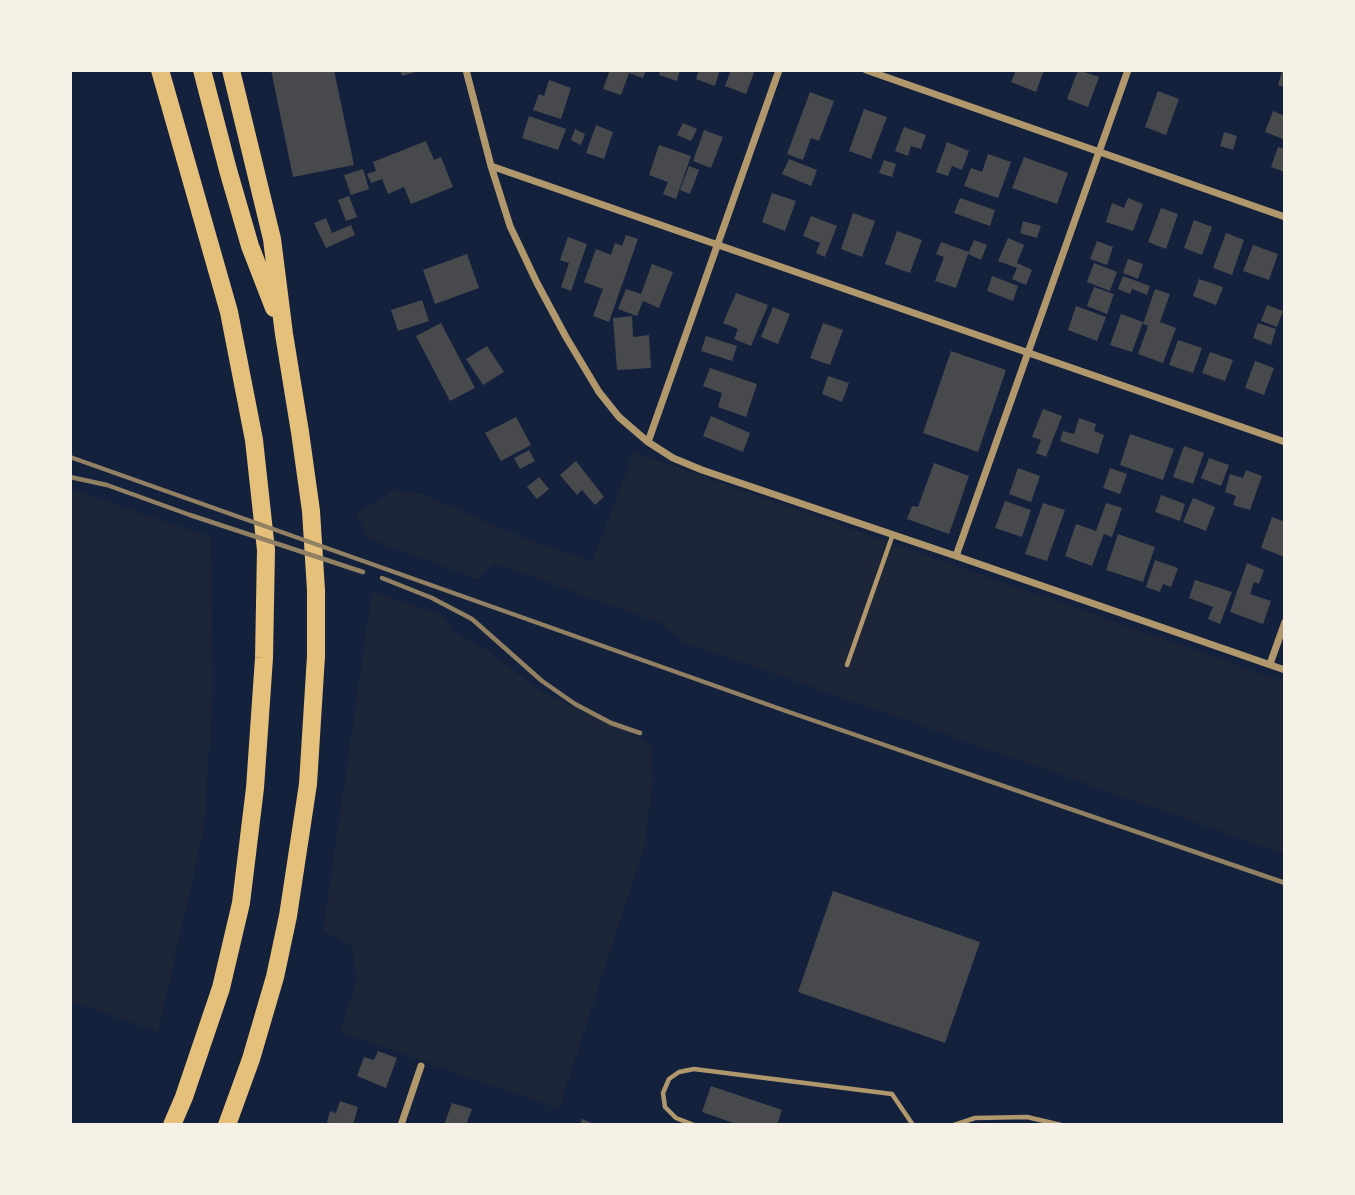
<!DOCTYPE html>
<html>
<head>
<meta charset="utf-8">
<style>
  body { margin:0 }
  #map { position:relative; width:1355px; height:1195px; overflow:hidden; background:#14213d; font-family:"Exo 2",sans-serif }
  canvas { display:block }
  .frame { position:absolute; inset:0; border:72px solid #f6f1e7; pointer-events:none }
</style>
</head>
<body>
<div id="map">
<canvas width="1355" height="1195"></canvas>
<div class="frame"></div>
</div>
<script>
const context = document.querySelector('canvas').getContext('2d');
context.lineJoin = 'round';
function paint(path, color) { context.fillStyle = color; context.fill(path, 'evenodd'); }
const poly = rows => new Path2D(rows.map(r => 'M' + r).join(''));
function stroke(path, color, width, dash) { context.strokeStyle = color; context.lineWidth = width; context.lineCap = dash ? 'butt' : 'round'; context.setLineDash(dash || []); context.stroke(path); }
paint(poly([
  [634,452,1285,682,1285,854,681,641,660,623,494,563,478,579,369,539,356,513,395,490,425,495,512,533,592,562],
  [70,489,211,537,213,692,204,829,158,1032,70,1001],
  [372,591,445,617,452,631,483,647,540,691,651,743,653,780,645,844,559,1109,340,1032,356,980,352,947,323,931]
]), '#1d2539');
paint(poly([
  [271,70,334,70,354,165,293,177],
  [400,70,419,70,419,71,402,76],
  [610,70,646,70,643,78,629,73,621,95,603,89],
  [660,70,680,70,677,81,659,75],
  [699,70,720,70,715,86,696,79],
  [731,70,755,70,746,94,725,86],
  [1016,70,1044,70,1036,92,1011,82],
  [1078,70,1099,77,1088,107,1067,99],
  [1282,71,1285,72,1285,87,1278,85],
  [549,80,571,88,561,119,533,110,539,94,544,96],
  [1158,91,1179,99,1166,135,1145,127],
  [810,92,834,101,819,141,811,138,803,160,787,154],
  [864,109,887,117,871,159,849,151],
  [1273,111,1285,116,1285,133,1283,139,1265,132],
  [529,116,566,129,558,150,522,138],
  [683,123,697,129,691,141,677,135],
  [596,125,613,132,604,159,586,153],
  [904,127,926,135,921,149,911,146,908,156,895,151],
  [575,129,585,134,581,145,571,140],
  [704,130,723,137,711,168,693,161],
  [1224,132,1237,136,1233,150,1220,146],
  [426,141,434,160,441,157,453,187,411,204,404,187,388,194,382,179,371,183,367,174,376,171,373,162],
  [947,142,969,151,962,170,952,166,948,176,936,172],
  [659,145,691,156,676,199,663,194,668,182,649,175],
  [1278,147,1285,149,1285,172,1271,167],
  [988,154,1011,162,998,198,964,186,971,168,982,172],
  [1024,157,1068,173,1057,204,1012,188],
  [789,159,817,170,811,186,782,174],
  [884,160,896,164,892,177,879,173],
  [689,166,699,170,690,194,680,190],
  [363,169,369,189,351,195,344,175],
  [772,193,796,201,785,231,762,222],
  [349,196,357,217,346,221,338,200],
  [960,198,995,210,990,226,954,213],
  [1128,198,1143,204,1133,231,1106,222,1112,203,1124,208],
  [1161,208,1178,214,1166,249,1148,242],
  [853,213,875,221,862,257,841,249],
  [811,216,837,226,825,257,816,253,820,243,803,236],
  [326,218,332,233,351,225,355,235,326,248,314,223],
  [1194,220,1212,227,1202,255,1184,248],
  [1023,221,1041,226,1037,238,1020,233],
  [897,231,922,240,910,273,885,264],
  [1226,233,1244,240,1232,275,1213,268],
  [626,235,638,239,609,322,593,316,603,289,584,282,596,249,611,255,615,243,622,246],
  [568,237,587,244,571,291,561,287,569,263,560,260],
  [1008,238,1024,245,1017,263,1032,270,1026,285,1012,279,1017,268,998,261],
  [974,240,987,245,981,260,968,254,956,288,935,281,944,257,936,254,941,242,969,252,968,254],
  [1097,241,1113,247,1107,265,1090,259],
  [1253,245,1278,254,1269,280,1243,271],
  [467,254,479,288,435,304,423,270],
  [1128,259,1143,264,1138,279,1123,273],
  [1094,263,1117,272,1110,291,1087,282],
  [652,264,673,272,659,308,643,301,637,316,618,309,626,289,641,294],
  [992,276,1018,286,1013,301,987,291],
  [1123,276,1150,286,1147,295,1132,289,1130,294,1118,289],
  [1199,279,1223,287,1216,305,1193,296],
  [1094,287,1114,294,1107,314,1087,306],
  [1155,289,1170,294,1160,322,1176,328,1163,363,1138,354,1148,326,1143,324],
  [736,293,768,305,751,346,734,339,738,329,723,323],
  [422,300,429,321,398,331,391,310],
  [1267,305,1283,311,1277,327,1261,321],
  [1076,306,1106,317,1097,341,1068,330],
  [773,307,790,314,778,344,761,337],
  [1121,314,1143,322,1132,352,1110,345],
  [632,316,633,337,649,335,651,368,617,370,613,318],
  [441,323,475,388,450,401,416,336],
  [823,323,843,330,830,365,810,358],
  [1258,323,1276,329,1271,345,1253,338],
  [706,336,737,346,732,361,701,351],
  [1178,340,1202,348,1193,373,1169,365],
  [487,346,504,372,483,385,466,359],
  [951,351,1006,370,978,452,923,433],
  [1210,352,1233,360,1225,381,1202,373],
  [1255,361,1274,368,1264,395,1245,388],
  [710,368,757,384,746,417,718,407,722,393,703,386],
  [828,376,849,383,842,402,822,394],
  [1043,409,1062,416,1046,457,1036,453,1041,440,1032,437],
  [711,416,750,433,743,452,703,436],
  [516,417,531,445,501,461,485,433],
  [1079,418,1096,424,1094,431,1104,435,1098,454,1060,441,1063,431,1074,434],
  [1130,434,1174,449,1163,480,1120,465],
  [1184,446,1204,453,1193,484,1173,477],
  [529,450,535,461,520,469,514,458],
  [1209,458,1229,465,1221,486,1201,478],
  [576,461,604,497,595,505,582,490,577,495,560,475],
  [934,463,969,476,949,534,907,519,912,506,918,507],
  [1018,468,1040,476,1031,502,1009,494],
  [1110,468,1127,474,1120,494,1103,488],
  [1246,470,1262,476,1250,510,1233,505,1236,496,1225,492,1230,474,1243,478],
  [539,477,549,489,537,499,527,487],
  [1161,495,1185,504,1180,521,1155,512],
  [1193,498,1215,507,1206,531,1183,522],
  [1005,501,1031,510,1022,537,995,528],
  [1043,503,1065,510,1047,561,1025,554],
  [1106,503,1122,508,1112,537,1104,534,1092,566,1065,556,1076,524,1096,531],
  [1272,517,1285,522,1285,557,1261,548],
  [1118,534,1155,547,1143,582,1106,570],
  [1155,560,1178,568,1171,587,1163,584,1160,592,1146,587],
  [1247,563,1264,570,1259,584,1254,582,1250,594,1271,601,1263,624,1230,612],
  [1195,580,1232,592,1220,624,1208,619,1213,607,1189,598],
  [833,891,980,942,945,1043,798,992],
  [378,1051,397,1058,386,1088,357,1076,364,1057,374,1060],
  [711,1086,782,1110,777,1125,739,1125,702,1112],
  [340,1101,358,1107,353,1125,335,1125,327,1122,330,1111,336,1113],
  [452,1103,472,1109,466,1125,444,1125],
  [582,1119,597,1125,580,1125]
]), '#48494c');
stroke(poly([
  [847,665,893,534],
  [694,1125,676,1118,665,1107,663,1093,669,1079,679,1072,694,1069,892,1094,913,1125],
  [954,1125,975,1118,1027,1117,1061,1125]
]), '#b1986c', 4.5);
stroke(poly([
  [466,70,491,166,510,226,537,283,566,337,599,392,619,417,648,442,673,458,702,470,956,556,1285,670],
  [866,70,1285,217],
  [491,166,1285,442],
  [648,442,779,70],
  [956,556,1128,70],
  [1270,664,1285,622],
  [401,1125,421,1066]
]), '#b1986c', 7);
stroke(poly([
  [160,70,229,312,254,440,266,550,264,658,255,788,241,903,221,988,184,1097,172,1125],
  [202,70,228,170,250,246,274,308],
  [227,1125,251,1059,275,977,288,916,308,784,316,656,316,590,311,511,300,432,284,334,272,239,231,70]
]), '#e5c07b', 18);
stroke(poly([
  [70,457,786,711,1285,883],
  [70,477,107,485,190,515,363,572],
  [382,578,432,598,472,619,542,681,575,704,611,723,640,733]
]), '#918062', 4.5);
</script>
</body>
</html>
